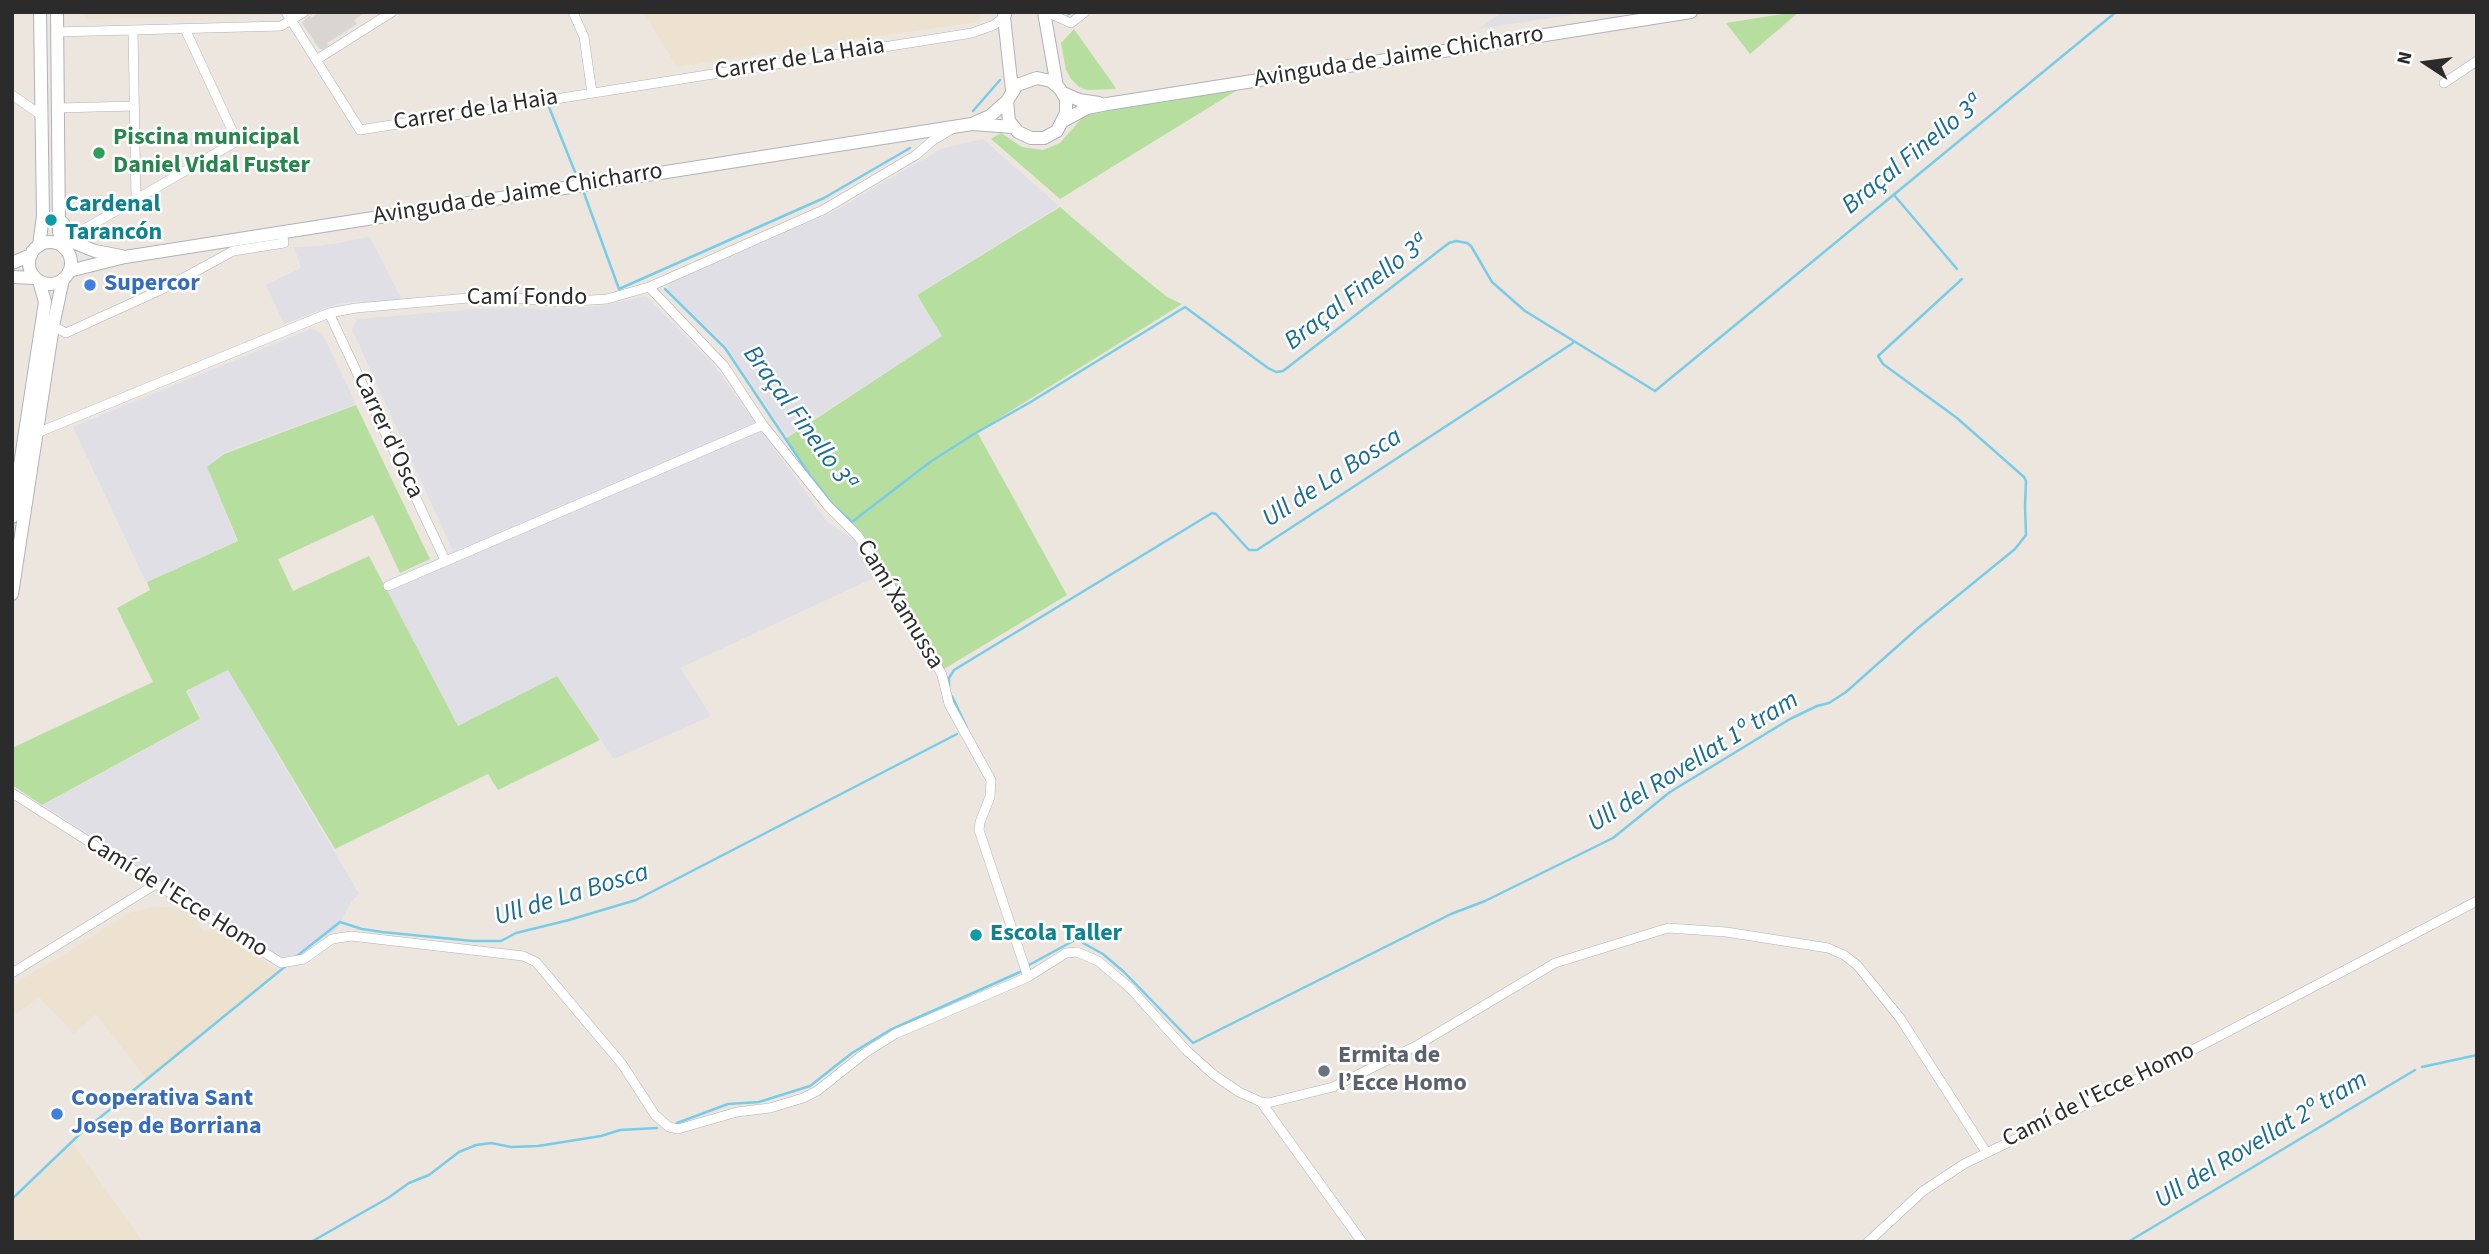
<!DOCTYPE html>
<html>
<head>
<meta charset="utf-8">
<style>
  body { margin:0 }
  #map { position:relative; width:2489px; height:1254px; overflow:hidden; background:#ece6df; font-family:"Source Sans 3",sans-serif }
  canvas { display:block }
  .frame { position:absolute; inset:0; border:14px solid #2b2b2b; pointer-events:none }
  .north { position:absolute; left:2391px; top:28px; width:70px; height:70px; -webkit-text-stroke:5px #fff; paint-order:stroke; rotate:283deg; font-size:19px; font-weight:700; line-height:28px; text-align:center; color:#2b2b2b }
  .north::after { content:''; display:block; margin:auto; width:24px; height:32px; background:#2b2b2b; clip-path:polygon(50% 0,100% 100%,50% 72%,0 100%) }
</style>
</head>
<body>
<div id="map">
<canvas width="2489" height="1254"></canvas>
<div class="frame"></div>
<div class="north">N</div>
</div>
<script>
const context = document.querySelector('canvas').getContext('2d');
context.lineJoin = 'round';
function paint(path, color) { context.fillStyle = color; context.fill(path, 'evenodd'); }
const poly = rows => new Path2D(rows.map(r => 'M' + r).join(''));
function stroke(path, color, width, dash) { context.strokeStyle = color; context.lineWidth = width; context.lineCap = dash ? 'butt' : 'round'; context.setLineDash(dash || []); context.stroke(path); }
function write(font, color, halo, rows, align = 'center') {
  context.font = font + ' "Source Sans 3",sans-serif'; context.lineWidth = 5; context.setLineDash([]); context.textBaseline = 'middle'; context.strokeStyle = halo; context.fillStyle = color; for (const [text, x, y, turn = 0] of rows) {
    context.save(); context.translate(x, y); context.rotate((+turn || 0) * Math.PI / 180); context.textAlign = isNaN(turn) ? turn : align; if (halo) context.strokeText(text, 0, 0); context.fillText(text, 0, 0); context.restore();
  }
}
paint(poly([
  [1503,12,1591,12,1478,29],
  [983,139,1059,206,916,295,942,336,787,436,724,343,668,290,669,283,833,212,941,149],
  [370,237,403,302,371,303,360,301,337,304,284,324,266,285,301,268,294,247,321,246],
  [646,296,713,364,828,523,854,539,878,576,680,668,711,716,614,759,557,676,458,726,382,582,453,551,352,330,357,319,476,309,525,308,543,310,600,306],
  [311,329,322,333,356,404,223,453,207,467,237,541,146,582,73,427],
  [228,670,359,894,351,902,337,929,296,956,278,956,43,805,201,719,187,691]
]), '#e0dfe5');
paint(poly([
  [80,12,266,12,265,15,87,19],
  [643,12,982,12,978,22,864,38,677,67],
  [169,907,186,911,193,916,204,932,212,928,279,971,147,1080,96,1014,74,1034,39,997,12,1017,12,985,75,948,128,913,149,908],
  [73,1144,143,1242,12,1242,12,1202]
]), '#ece2cf');
paint(poly([
  [1795,12,1799,12,1750,54,1726,23],
  [1074,29,1113,84,1116,89,1087,90,1079,87,1071,79,1066,70,1061,43],
  [1239,89,1060,199,991,139,1001,133,1022,147,1043,150,1060,143,1082,118,1094,112],
  [1060,207,1124,262,1167,297,1182,304,977,432,1067,595,944,669,851,522,833,505,785,439,942,336,917,295],
  [356,405,430,559,400,573,373,515,278,559,293,591,369,556,458,726,557,676,600,740,498,790,488,774,335,849,228,670,186,691,200,719,42,805,12,785,12,748,153,682,117,608,150,590,147,582,238,541,207,467,224,454]
]), '#b6df9f');
paint(poly([
  [320,12,366,12,354,20,357,24,327,43,329,45,322,50,318,47,302,23,309,15,311,18]
]), '#d9d5d1');
stroke(poly([
  [1068,14,1074,12],
  [549,107,575,172],
  [973,111,1000,80],
  [584,193,619,289,824,198,910,148],
  [1894,195,1957,269],
  [665,289,725,348,809,474,833,505,852,522,930,462,974,434,1029,403,1185,307,1268,368,1276,372,1283,371,1449,243,1456,241,1467,243,1471,246,1492,282,1525,311,1655,391,2116,12],
  [949,687,949,678,954,670,1212,513,1216,514,1249,550,1257,550,1573,343],
  [952,696,967,728],
  [1083,943,1103,954,1124,972,1193,1043,1451,914,1485,901,1613,838,1670,792,1790,719,1817,706,1829,703,1846,692,1918,628,2015,549,2026,535,2025,507,2026,481,2024,477,1957,418,1883,364,1878,356,1962,279],
  [297,956,340,922,362,929,382,932,473,941,501,941,516,933,569,920,636,900,957,734],
  [1029,965,1075,940],
  [2422,1067,2477,1055],
  [677,1123,728,1104,759,1102,810,1086,852,1053,890,1030,1020,972],
  [12,1199,81,1133,287,965],
  [311,1242,388,1198,409,1183,429,1175,459,1152,476,1145,491,1143,511,1147,538,1146,601,1136,620,1130,657,1128],
  [2128,1242,2415,1070]
]), '#79cce7', 2.5);
const street = poly([
  [286,12,360,130,972,33,994,25,1004,17],
  [573,12,584,37,592,93],
  [1046,12,1071,23,1085,12],
  [133,30,136,200],
  [57,32,281,26,304,12],
  [316,60,392,12],
  [2444,83,2477,61],
  [12,95,41,115],
  [58,108,134,106],
  [64,227,81,231,237,141,185,29],
  [649,287,724,366,763,425,828,506,858,536,909,615,942,675,949,704,991,780,990,797,980,822,979,830,1028,977],
  [329,313,445,560],
  [53,326,66,333,167,287,233,251,284,243,282,232],
  [37,433,329,313,356,308,491,296,561,302,607,299,649,287,823,210,916,155,932,141,952,129],
  [388,586,763,425],
  [12,793,281,963,304,959,332,939,351,936,523,956,536,962,622,1064,655,1115,669,1127,678,1129,737,1112,770,1108,803,1098,817,1091,865,1053,895,1034,1028,977,1066,953,1077,952,1098,961,1129,987,1186,1050,1214,1075,1239,1092,1261,1102,1268,1103,1333,1087,1416,1046,1555,963,1668,928,1726,932,1828,948,1844,955,1857,965,1900,1018,1986,1152],
  [12,973,156,884],
  [1261,1102,1362,1242],
  [1868,1242,1923,1191,1964,1164,2122,1087,2477,901]
]);
const secondary = poly([
  [57,12,59,232,64,248],
  [1006,12,1004,17,1012,90],
  [1044,12,1057,86],
  [1063,93,1079,100,1099,103],
  [1065,120,1087,108,1107,104,1691,12],
  [974,123,990,116,1007,101,1017,85,1037,78,1051,81,1060,89,1066,99,1066,113,1057,131,1044,138,1031,138,1018,132,1009,121,1007,101],
  [63,223,67,234,75,243,95,251,121,256],
  '29 263a21 21 0 1 1 42 0a21 21 0 1 1-42 0Z',
  [39,246,43,216,40,12],
  [12,263,31,255],
  [69,271,125,257,972,124,1013,127],
  [12,277,35,278],
  [12,517,45,302,39,281],
  [12,594,53,326,63,279]
]);
stroke(street, '#afb1bb', 10);
stroke(secondary, '#afb1bb', 14);
stroke(street, '#fff', 9);
stroke(secondary, '#fff', 12);
for (const [x, y, r, color] of [
  [99,153,7,"#2e9e5b"],
  [51,220,7,"#0f9aa8"],
  [90,285,7,"#3f7fe0"],
  [976,935,7,"#0f9aa8"],
  [1324,1071,7,"#6b7280"],
  [57,1114,7,"#3f7fe0"]
]) { const dot = new Path2D(); dot.arc(x, y, r, 0, 2 * Math.PI); context.fillStyle = color; context.fill(dot); stroke(dot, '#fff', 2.5); }
write('24px', '#2b2b2b', '#fff', [
  ["Avinguda de Jaime Chicharro",1399,58,-9],
  ["Carrer de La Haia",800,60,-9],
  ["Carrer de la Haia",476,111,-9],
  ["Avinguda de Jaime Chicharro",518,195,-9],
  ["Camí Fondo",527,299],
  ["Carrer d'Osca",387,436,65],
  ["Camí Xamussa",899,605,59],
  ["Camí de l'Ecce Homo",176,897,32],
  ["Camí de l'Ecce Homo",2099,1096,-26]
]);
write('bold 24px', '#27864d', '#fff', [
  ["Piscina municipal",113,139],
  ["Daniel Vidal Fuster",113,167]
], 'left');
write('bold 24px', '#0d838f', '#fff', [
  ["Cardenal",65,206],
  ["Tarancón",65,234],
  ["Escola Taller",990,935]
], 'left');
write('bold 24px', '#366cbe', '#fff', [
  ["Supercor",104,285],
  ["Cooperativa Sant",71,1100],
  ["Josep de Borriana",71,1128]
], 'left');
write('bold 24px', '#5b616d', '#fff', [
  ["Ermita de",1338,1057],
  ["l’Ecce Homo",1338,1085]
], 'left');
write('italic 26px', '#176c94', '#fff', [
  ["Braçal Finello 3ª",1913,156,-39],
  ["Braçal Finello 3ª",1357,294,-37],
  ["Braçal Finello 3ª",798,419,54],
  ["Ull de La Bosca",1333,479,-33],
  ["Ull del Rovellat 1º tram",1694,763,-32],
  ["Ull de La Bosca",572,896,-17],
  ["Ull del Rovellat 2º tram",2262,1141,-31]
]);
</script>
</body>
</html>
